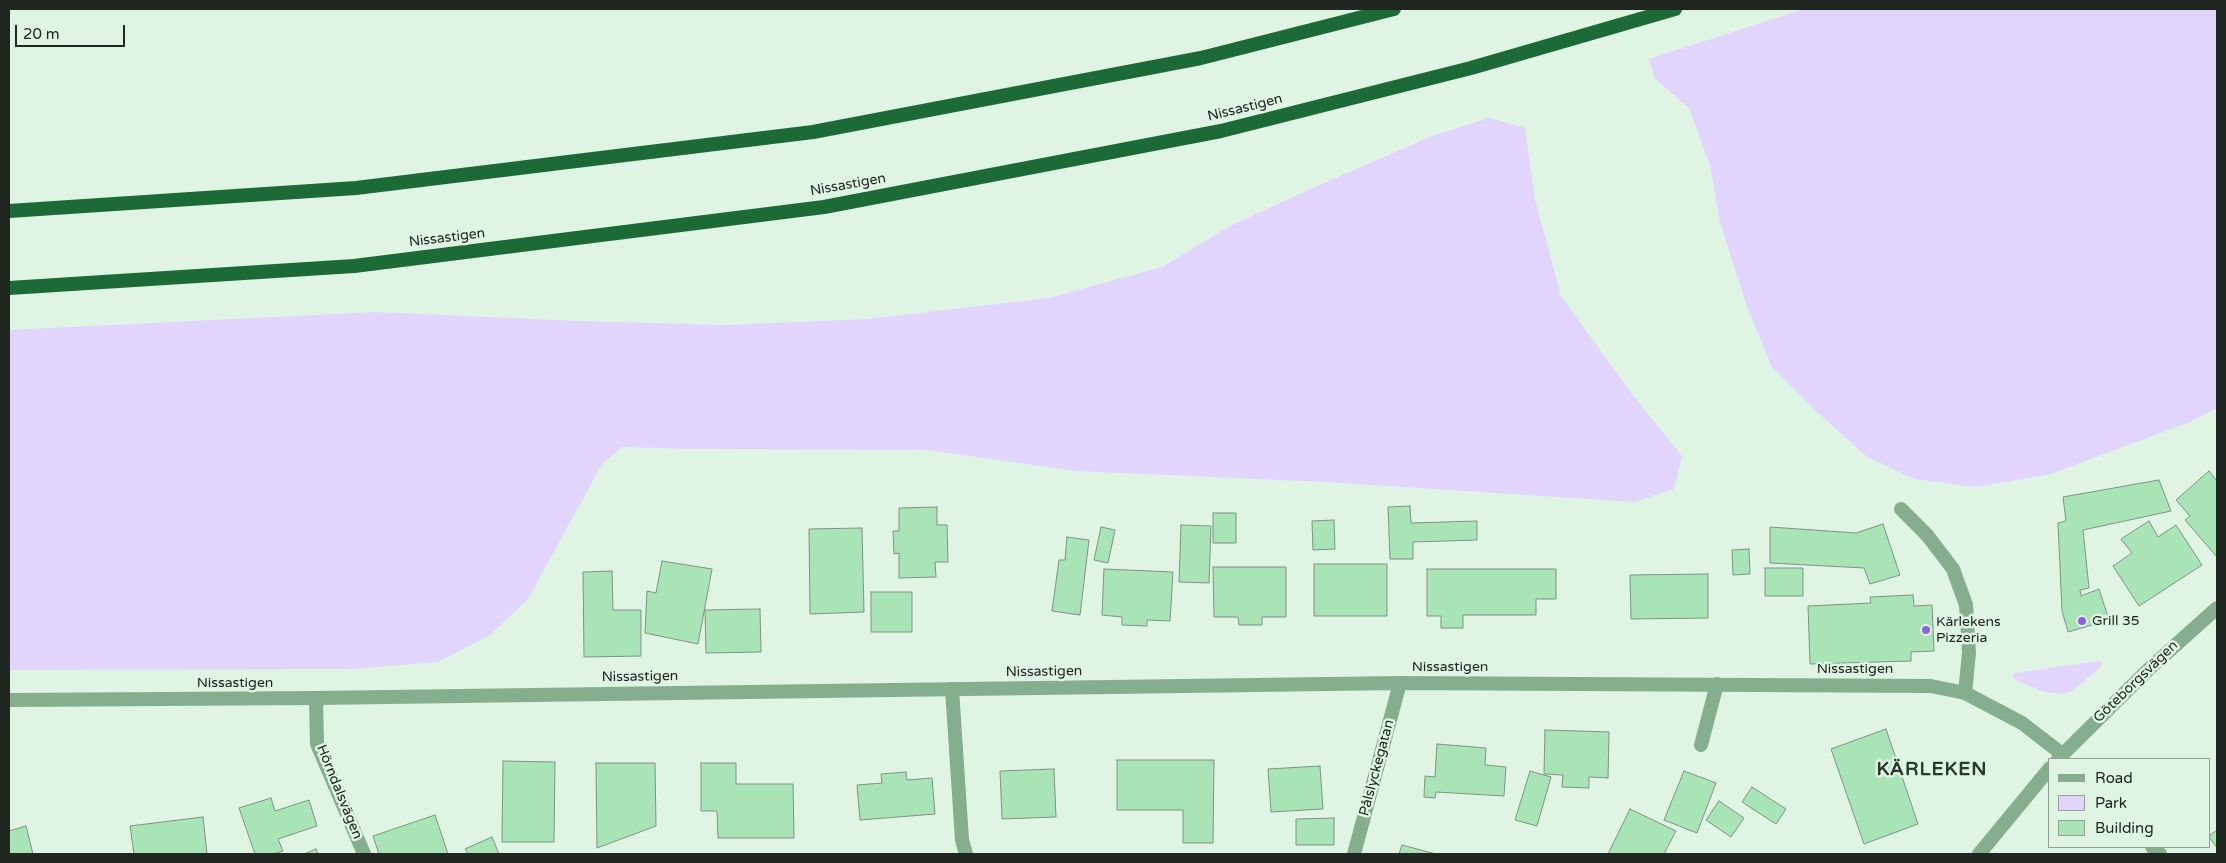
<!DOCTYPE html>
<html>
<head>
<meta charset="utf-8">
<style>
  body { margin:0 }
  #map { position:relative; width:2226px; height:863px; overflow:hidden; background:#e0f4e3; font-family:"Varela Round",sans-serif }
  canvas { display:block }
  .frame { position:absolute; inset:0; border:10px solid #202721; pointer-events:none }
  .legend { position:absolute; left:2048px; top:758px; width:162px; height:90px; box-sizing:border-box; background:#e0f4e3; border:1px solid #93a295; margin:0; padding:6px 9px; list-style:none; font-size:15px; color:#202721 }
  .legend li { display:flex; align-items:center; gap:10px; height:25px }
  .legend b { width:25px; border:1px solid #93a295 }
  .scale { position:absolute; left:15px; top:25px; width:110px; height:22px; box-sizing:border-box; border:2px solid #202721; border-top:0; padding-left:6px; font-size:15px; line-height:18px; white-space:nowrap; color:#202721; -webkit-text-stroke:4px #e0f4e3; paint-order:stroke }
</style>
</head>
<body>
<div id="map">
<canvas width="2226" height="863"></canvas>
<div class="frame"></div>
<ul class="legend">
<li><b style="height:6px;background:#84ae8d"></b>Road</li>
<li><b style="height:14px;background:#e1d5fe"></b>Park</li>
<li><b style="height:14px;background:#a8e4b6"></b>Building</li>
</ul>
<div class="scale">20 m</div>
</div>
<script>
const context = document.querySelector('canvas').getContext('2d');
context.lineJoin = 'round';
function paint(path, color) { context.fillStyle = color; context.fill(path, 'evenodd'); }
const poly = rows => new Path2D(rows.map(r => 'M' + r).join(''));
function stroke(path, color, width, dash) { context.strokeStyle = color; context.lineWidth = width; context.lineCap = dash ? 'butt' : 'round'; context.setLineDash(dash || []); context.stroke(path); }
function write(font, color, halo, rows, align = 'center') {
  context.font = font + ' "Varela Round",sans-serif'; context.lineWidth = 5; context.setLineDash([]); context.textBaseline = 'middle'; context.strokeStyle = halo; context.fillStyle = color; for (const [text, x, y, turn = 0] of rows) {
    context.save(); context.translate(x, y); context.rotate((+turn || 0) * Math.PI / 180); context.textAlign = isNaN(turn) ? turn : align; if (halo) context.strokeText(text, 0, 0); context.fillText(text, 0, 0); context.restore();
  }
}
paint(poly([
  [1804,9,2217,9,2217,408,2190,422,2048,475,1975,487,1914,479,1867,457,1816,411,1772,367,1747,307,1720,222,1710,165,1689,108,1655,79,1649,59],
  [1490,118,1525,128,1535,199,1561,296,1632,394,1682,456,1674,489,1635,502,1325,482,1076,471,927,450,692,449,622,447,602,464,528,599,490,635,438,662,353,669,9,670,9,330,376,312,577,321,727,325,868,319,1049,298,1162,267,1230,226,1315,187,1432,136],
  [2098,661,2102,663,2101,667,2072,691,2063,694,2044,692,2016,680,2013,676,2015,673]
]), '#e1d5fe');
const building = poly([
  [2209,471,2217,481,2217,557,2185,520,2190,516,2176,500,2209,471],
  [2159,480,2171,511,2083,530,2089,588,2080,590,2081,596,2099,589,2109,620,2068,632,2062,611,2058,523,2066,521,2063,497,2159,480],
  [1410,506,1411,523,1477,521,1477,540,1413,542,1413,559,1390,559,1388,507,1410,506],
  [937,507,937,525,947,525,948,562,935,562,936,577,899,578,899,553,894,554,893,531,899,531,899,508,937,507],
  [1213,513,1236,513,1236,543,1213,543,1213,513],
  [1334,520,1335,549,1313,550,1312,521,1334,520],
  [2149,521,2158,537,2176,525,2202,565,2139,606,2113,566,2132,553,2121,539,2149,521],
  [1883,524,1900,575,1870,584,1864,568,1770,563,1770,527,1856,533,1883,524],
  [1181,525,1211,526,1209,583,1179,582,1181,525],
  [1101,527,1115,530,1108,563,1094,560,1101,527],
  [862,528,864,612,810,614,809,529,862,528],
  [1067,537,1089,540,1080,615,1052,611,1059,560,1065,560,1067,537],
  [1749,549,1750,574,1733,575,1732,550,1749,549],
  [662,561,712,569,698,644,645,633,647,591,656,593,662,561],
  [1314,564,1387,564,1387,616,1314,616,1314,564],
  [1213,567,1286,567,1286,617,1262,617,1262,625,1239,625,1238,617,1214,617,1213,567],
  [1765,568,1803,568,1803,596,1765,596,1765,568],
  [1104,569,1173,572,1170,621,1147,620,1147,626,1122,625,1122,617,1102,615,1104,569],
  [1427,569,1556,569,1556,599,1536,599,1536,615,1463,615,1463,628,1441,628,1441,616,1427,616,1427,569],
  [612,571,613,610,641,610,641,656,584,657,583,572,612,571],
  [1708,574,1708,618,1631,619,1630,575,1708,574],
  [871,592,912,592,912,632,871,632,871,592],
  [1913,595,1914,606,1932,605,1934,651,1911,652,1911,661,1810,664,1808,606,1871,603,1870,597,1913,595],
  [760,609,761,652,706,653,705,610,760,609],
  [1886,729,1918,824,1864,844,1831,749,1886,729],
  [1545,730,1609,732,1608,778,1589,777,1589,788,1562,787,1563,775,1544,774,1545,730],
  [1437,744,1486,748,1485,765,1506,767,1504,796,1436,792,1435,798,1424,797,1425,776,1435,777,1437,744],
  [1117,760,1214,760,1213,843,1183,843,1183,810,1117,810,1117,760],
  [503,761,555,762,554,842,502,842,503,761],
  [596,763,655,763,656,826,597,848,596,763],
  [701,763,736,763,736,784,793,784,794,838,718,838,717,811,701,811,701,763],
  [1320,766,1323,809,1271,812,1268,769,1320,766],
  [1054,769,1056,817,1002,819,1000,771,1054,769],
  [1530,771,1551,777,1537,826,1515,820,1530,771],
  [1684,771,1716,783,1697,833,1664,820,1684,771],
  [906,772,907,780,932,778,935,814,860,820,857,785,882,783,881,774,906,772],
  [1752,787,1786,809,1776,824,1742,802,1752,787],
  [271,798,275,811,309,800,317,826,278,839,283,851,273,854,255,854,239,808,271,798],
  [1719,801,1744,818,1731,837,1706,820,1719,801],
  [1630,809,1676,831,1664,854,1608,854,1630,809],
  [435,815,448,854,379,854,373,836,435,815],
  [203,817,207,854,134,854,130,826,203,817],
  [1334,818,1334,845,1296,845,1296,819,1334,818],
  [26,826,33,854,9,854,9,831,26,826],
  [2217,830,2217,848,2210,838,2210,835,2217,830],
  [492,837,499,854,468,854,465,849,492,837],
  [1402,845,1436,854,1399,854,1402,845],
  [316,849,318,854,304,854,316,849]
]);
paint(building, '#a8e4b6');
stroke(building, '#809283', 1);
stroke(poly([
  [1901,509,1927,535,1953,569,1966,605,1969,653,1965,693],
  [952,689,962,840,966,854],
  [316,698,317,744,364,854],
  [1701,745,1717,684],
  [2152,847,2160,854]
]), '#84ae8d', 14);
stroke(poly([
  [9,700,316,698,1400,683,1931,686,1965,693,2022,723,2062,754],
  [2058,759,2150,668,2217,608],
  [1354,854,1400,683],
  [1979,854,2050,768]
]), '#84ae8d', 14);
stroke(poly([
  [9,211,356,188,813,132,1201,58,1394,9],
  [9,288,354,266,824,207,1221,131,1471,68,1675,9]
]), '#1c6a38', 14);
for (const [x, y, r, color] of [
  [2082,621,5,"#8f60da"],
  [1926,630,5,"#8f60da"]
]) { const dot = new Path2D(); dot.arc(x, y, r, 0, 2 * Math.PI); context.fillStyle = color; context.fill(dot); stroke(dot, '#e0f4e3', 2); }
write('14px', '#202721', '#e0f4e3', [
  ["Nissastigen",1245,108,-14],
  ["Nissastigen",848,185,-10],
  ["Nissastigen",447,238,-7],
  ["Nissastigen",1450,667],
  ["Nissastigen",1855,669],
  ["Nissastigen",1044,672,-1],
  ["Nissastigen",640,677,-1],
  ["Göteborgsvägen",2136,682,-44],
  ["Nissastigen",235,683],
  ["Pålslyckegatan",1377,768,-75],
  ["Hörndalsvägen",339,792,68]
]);
write('14px', '#202721', '#e0f4e3', [
  ["Grill 35",2092,621],
  ["Kärlekens",1936,622],
  ["Pizzeria",1936,638]
], 'left');
context.letterSpacing = '1px';
write('bold 19px', '#29392d', '#e0f4e3', [
  ["KÄRLEKEN",1932,770]
]);
context.letterSpacing = '0px';
</script>
</body>
</html>
